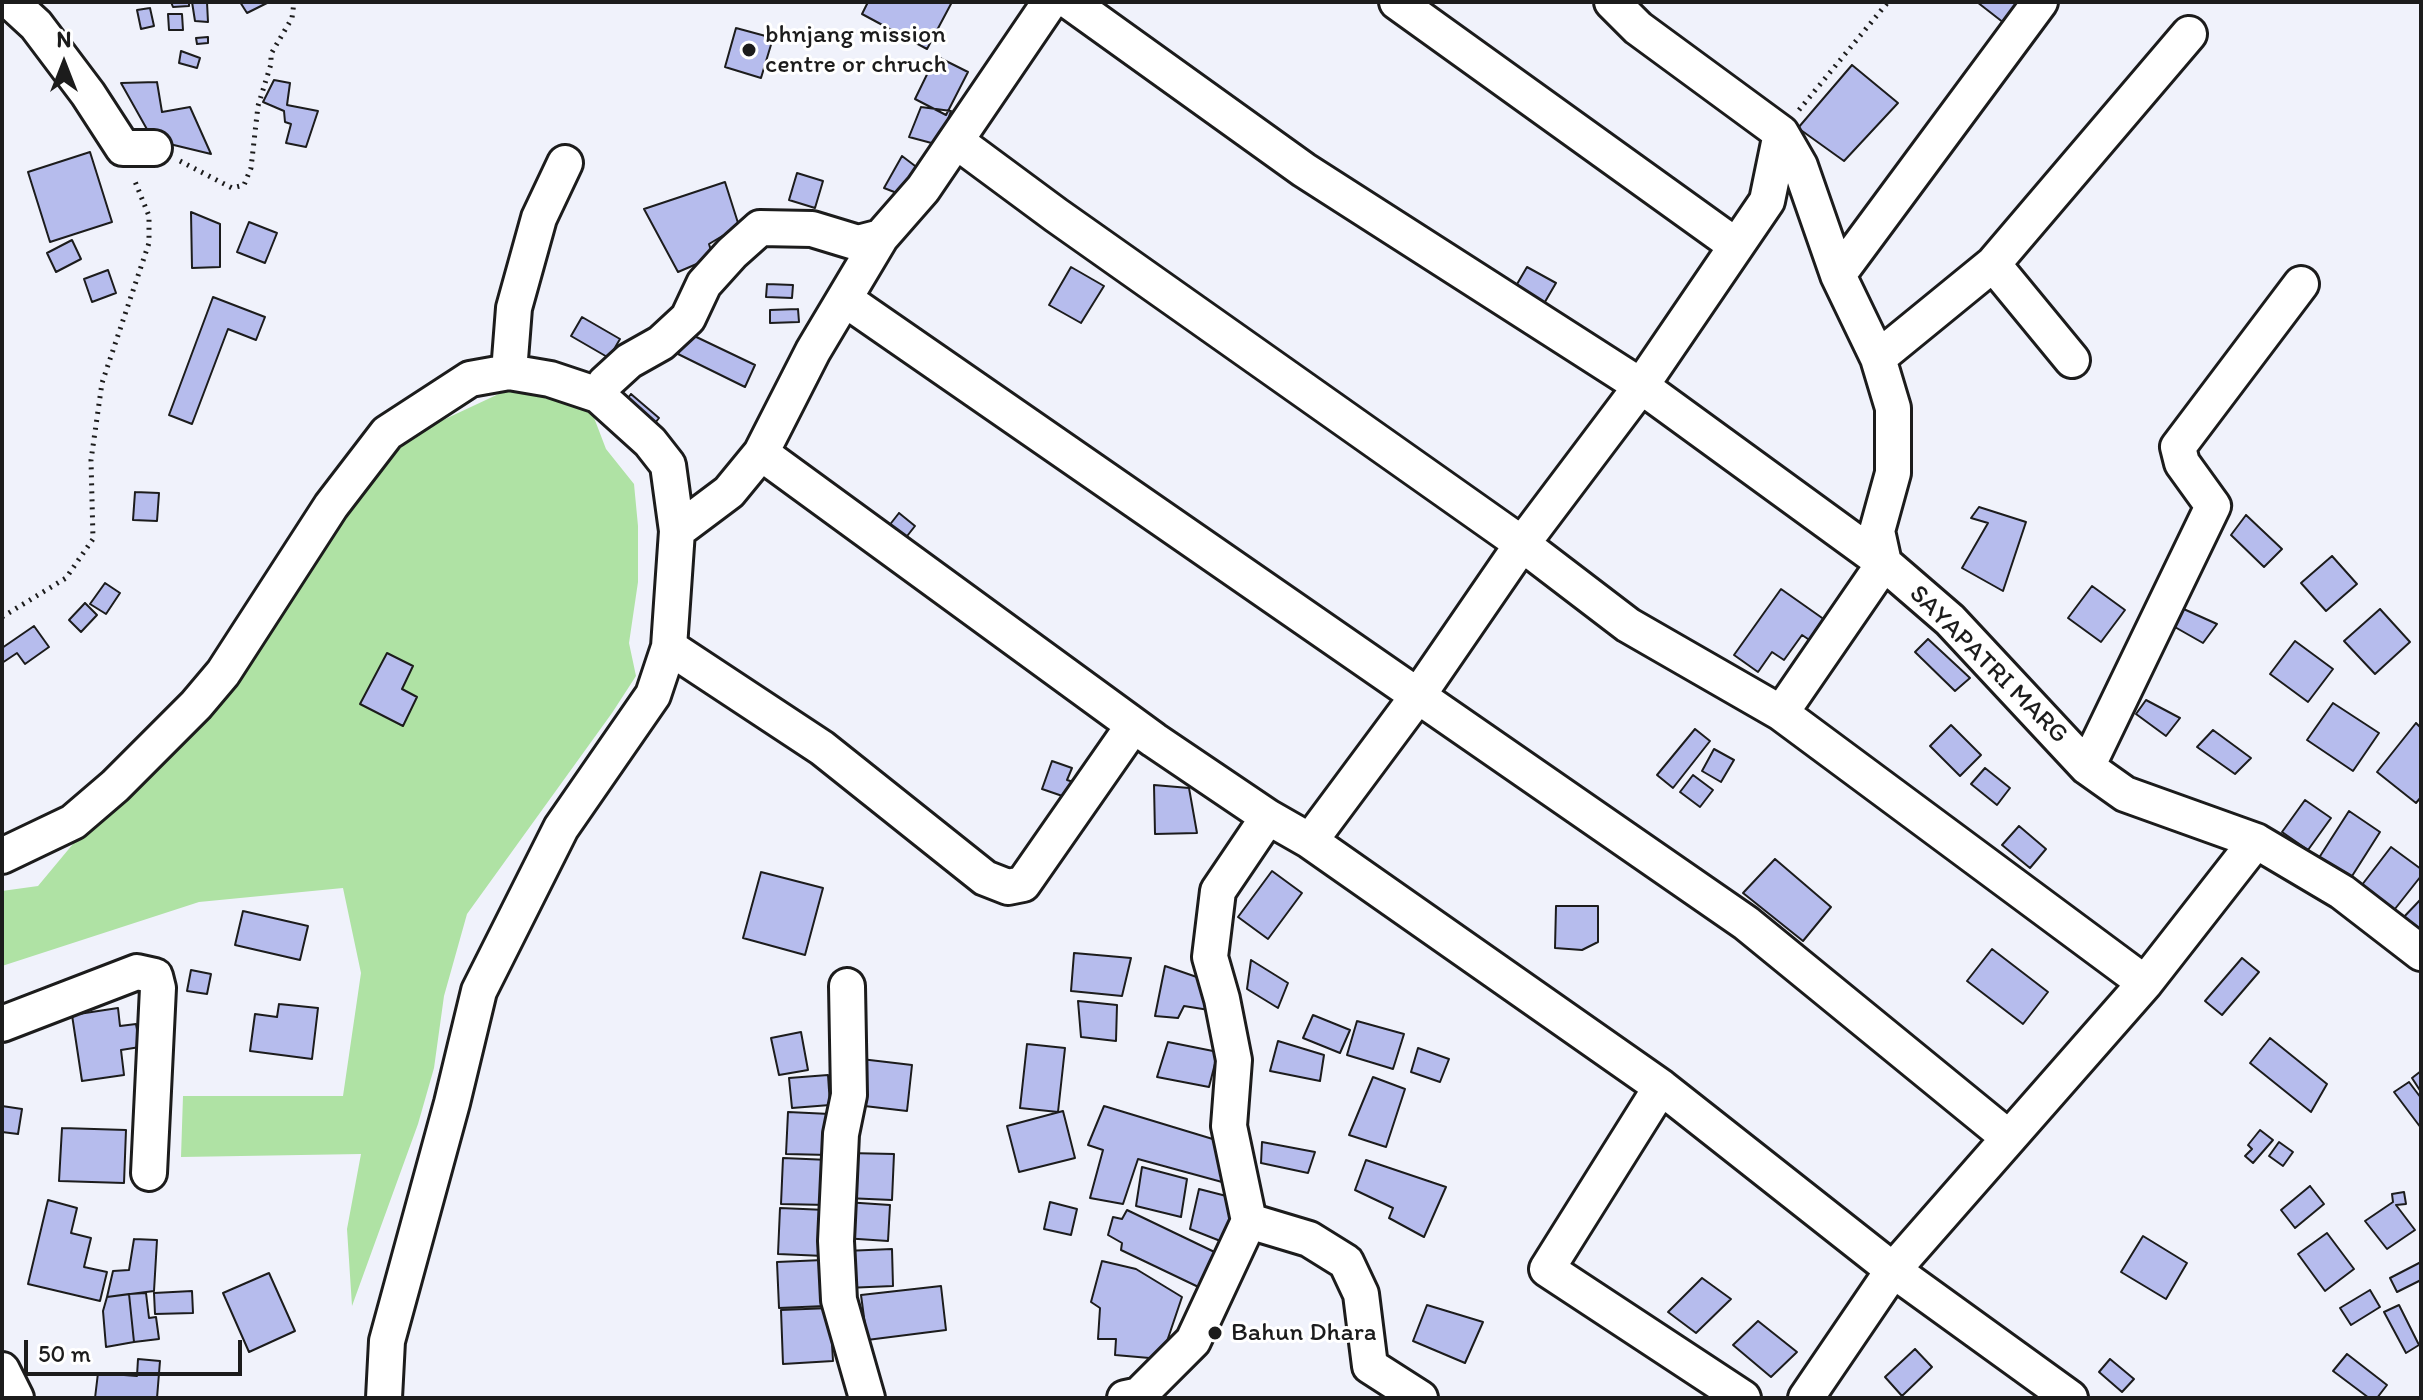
<!DOCTYPE html>
<html>
<head>
<meta charset="utf-8">
<style>
  body { margin:0 }
  #map { position:relative; width:2423px; height:1400px; overflow:hidden; background:#f0f2fb; font-family:Itim,sans-serif }
  canvas { display:block }
  .frame { position:absolute; inset:0; border:4px solid #1c1c1c; pointer-events:none }
  .north { position:absolute; left:24px; top:24px; width:80px; height:80px; -webkit-text-stroke:6px #fff; paint-order:stroke; rotate:0deg; font-size:22px; font-weight:700; line-height:32px; text-align:center; color:#1c1c1c }
  .north::after { content:''; display:block; margin:auto; width:28px; height:36px; background:#1c1c1c; clip-path:polygon(50% 0,100% 100%,50% 72%,0 100%) }
  .scale { position:absolute; left:24px; top:1340px; width:218px; height:36px; box-sizing:border-box; border:4px solid #1c1c1c; border-top:0; padding-left:10px; font-size:24px; line-height:28px; white-space:nowrap; color:#1c1c1c; -webkit-text-stroke:6px #fff; paint-order:stroke }
</style>
</head>
<body>
<div id="map">
<canvas width="2423" height="1400"></canvas>
<div class="frame"></div>
<div class="north">N</div>
<div class="scale">50 m</div>
</div>
<script>
const context = document.querySelector('canvas').getContext('2d');
context.lineJoin = 'round';
function paint(path, color) { context.fillStyle = color; context.fill(path, 'evenodd'); }
const poly = rows => new Path2D(rows.map(r => 'M' + r).join(''));
function stroke(path, color, width, dash) { context.strokeStyle = color; context.lineWidth = width; context.lineCap = dash ? 'butt' : 'round'; context.setLineDash(dash || []); context.stroke(path); }
function write(font, color, halo, rows, align = 'center') {
  context.font = font + ' Itim,sans-serif'; context.lineWidth = 6; context.setLineDash([]); context.textBaseline = 'middle'; context.strokeStyle = halo; context.fillStyle = color; for (const [text, x, y, turn = 0] of rows) {
    context.save(); context.translate(x, y); context.rotate((+turn || 0) * Math.PI / 180); context.textAlign = isNaN(turn) ? turn : align; if (halo) context.strokeText(text, 0, 0); context.fillText(text, 0, 0); context.restore();
  }
}
paint(poly([
  [520,384,588,402,606,449,634,484,638,526,638,582,629,643,636,676,612,713,467,914,444,996,434,1068,418,1124,352,1306,347,1229,361,1154,181,1157,183,1096,343,1096,361,973,343,888,199,902,2,966,2,891,38,886,117,791,396,442]
]), '#afe2a4');
const building = poly([
  [171,2,189,2,189,6,173,7,171,2],
  [192,2,207,2,208,22,195,21,192,2],
  [240,2,269,2,247,13,240,2],
  [868,2,952,2,927,49,862,14,868,2],
  [1977,2,2021,2,2004,23,1977,2],
  [150,8,154,26,141,29,137,10,150,8],
  [168,14,182,14,183,30,169,30,168,14],
  [736,28,773,38,761,78,725,67,736,28],
  [208,37,208,43,197,44,196,38,208,37],
  [181,51,200,58,197,68,179,63,181,51],
  [936,56,968,72,946,115,915,99,936,56],
  [1852,65,1898,103,1844,161,1798,128,1852,65],
  [274,80,290,83,287,105,318,111,306,147,286,143,291,124,285,122,284,111,263,102,274,80],
  [157,82,162,112,190,107,211,154,153,140,121,83,157,82],
  [921,107,951,111,939,145,909,137,921,107],
  [90,152,112,222,50,242,28,172,90,152],
  [902,156,923,172,902,195,884,188,902,156],
  [797,173,823,181,815,208,789,200,797,173],
  [725,182,739,226,709,244,713,257,678,272,644,209,725,182],
  [191,212,220,224,220,267,192,268,191,212],
  [249,222,277,233,265,263,237,252,249,222],
  [72,240,81,259,56,272,47,253,72,240],
  [1071,267,1104,286,1081,323,1049,305,1071,267],
  [1527,267,1556,283,1542,307,1513,291,1527,267],
  [108,270,116,293,92,302,84,279,108,270],
  [767,284,793,285,792,298,766,297,767,284],
  [213,297,265,317,256,340,228,329,192,424,169,415,213,297],
  [798,309,799,322,770,323,770,310,798,309],
  [582,317,620,339,609,358,571,336,582,317],
  [688,333,755,365,745,387,678,354,688,333],
  [631,394,659,418,648,432,619,409,631,394],
  [135,492,159,493,157,521,133,520,135,492],
  [1979,507,2026,522,2003,591,1962,568,1988,523,1971,518,1979,507],
  [899,513,915,526,904,540,888,527,899,513],
  [2246,515,2282,549,2264,567,2231,535,2246,515],
  [2332,556,2357,584,2326,611,2301,583,2332,556],
  [105,583,120,593,106,614,90,604,105,583],
  [2092,586,2125,610,2101,642,2068,618,2092,586],
  [1781,589,1825,620,1811,641,1802,635,1784,660,1772,652,1758,672,1734,655,1781,589],
  [85,603,97,615,81,632,69,620,85,603],
  [2177,606,2217,624,2203,643,2166,622,2177,606],
  [2380,609,2410,642,2375,674,2344,641,2380,609],
  [34,626,49,647,25,664,17,653,2,663,2,648,34,626],
  [1928,639,1970,678,1955,691,1915,652,1928,639],
  [2295,641,2333,669,2308,702,2270,674,2295,641],
  [387,653,413,666,402,689,417,697,403,726,360,704,387,653],
  [2146,700,2180,718,2166,736,2136,714,2146,700],
  [2333,703,2379,733,2353,771,2307,740,2333,703],
  [2416,723,2421,728,2421,797,2416,803,2377,772,2416,723],
  [1951,725,1981,755,1960,776,1930,746,1951,725],
  [1695,729,1710,741,1673,788,1657,775,1695,729],
  [2213,730,2251,758,2235,774,2197,747,2213,730],
  [1714,749,1734,760,1721,782,1702,771,1714,749],
  [1052,761,1072,768,1067,780,1080,784,1074,800,1042,789,1052,761],
  [1985,768,2010,788,1997,805,1971,784,1985,768],
  [1693,775,1713,790,1700,807,1680,792,1693,775],
  [1154,785,1189,788,1197,833,1155,834,1154,785],
  [2305,800,2331,818,2308,850,2282,832,2305,800],
  [2349,811,2380,832,2347,884,2315,864,2349,811],
  [2019,826,2046,849,2030,868,2002,845,2019,826],
  [2391,847,2421,869,2421,876,2387,919,2355,894,2391,847],
  [1775,859,1831,907,1803,941,1743,893,1775,859],
  [1272,871,1302,893,1268,939,1238,917,1272,871],
  [761,872,823,888,805,955,743,938,761,872],
  [2421,899,2421,939,2401,920,2421,899],
  [1556,906,1598,906,1598,942,1582,950,1555,948,1556,906],
  [243,911,308,926,300,960,235,945,243,911],
  [1992,949,2048,992,2023,1024,1967,981,1992,949],
  [1074,953,1131,958,1122,996,1071,991,1074,953],
  [2242,958,2259,972,2222,1015,2205,1001,2242,958],
  [1251,960,1288,983,1278,1008,1247,989,1251,960],
  [1165,966,1214,983,1209,1010,1184,1006,1178,1018,1155,1016,1165,966],
  [191,970,211,974,207,994,187,991,191,970],
  [1078,1001,1117,1005,1116,1041,1081,1037,1078,1001],
  [279,1004,318,1008,312,1059,250,1051,255,1014,277,1017,279,1004],
  [118,1008,120,1026,136,1024,140,1047,121,1050,124,1075,82,1081,72,1015,118,1008],
  [1313,1015,1350,1030,1340,1053,1303,1038,1313,1015],
  [1357,1021,1404,1034,1393,1069,1347,1055,1357,1021],
  [801,1032,808,1070,779,1075,771,1038,801,1032],
  [2270,1038,2327,1084,2311,1112,2250,1063,2270,1038],
  [1278,1041,1324,1055,1320,1081,1270,1071,1278,1041],
  [1168,1042,1218,1052,1209,1087,1157,1077,1168,1042],
  [1027,1044,1065,1048,1058,1112,1020,1108,1027,1044],
  [1418,1048,1449,1059,1440,1082,1411,1072,1418,1048],
  [861,1059,912,1065,907,1111,856,1105,861,1059],
  [2421,1071,2421,1092,2412,1078,2421,1071],
  [828,1075,830,1105,792,1108,789,1078,828,1075],
  [1373,1077,1405,1089,1386,1147,1349,1135,1373,1077],
  [2409,1082,2421,1098,2421,1128,2394,1092,2409,1082],
  [2,1106,22,1109,18,1134,2,1132,2,1106],
  [1104,1106,1216,1140,1222,1182,1138,1159,1123,1204,1090,1198,1103,1150,1088,1145,1104,1106],
  [1063,1111,1075,1158,1019,1172,1007,1126,1063,1111],
  [788,1112,830,1114,829,1155,786,1154,788,1112],
  [62,1128,126,1130,124,1183,59,1181,62,1128],
  [2260,1130,2273,1140,2253,1163,2245,1156,2252,1149,2248,1145,2260,1130],
  [1262,1142,1315,1152,1308,1173,1261,1163,1262,1142],
  [2279,1142,2293,1152,2283,1166,2269,1156,2279,1142],
  [848,1153,894,1154,892,1200,846,1198,848,1153],
  [783,1158,829,1160,827,1205,781,1204,783,1158],
  [1366,1160,1446,1187,1424,1237,1389,1218,1393,1208,1355,1190,1366,1160],
  [1142,1167,1187,1179,1181,1217,1136,1206,1142,1167],
  [2310,1186,2324,1204,2295,1228,2281,1210,2310,1186],
  [1199,1189,1242,1200,1228,1244,1190,1229,1199,1189],
  [2404,1192,2406,1204,2396,1205,2415,1230,2387,1249,2365,1221,2393,1202,2392,1194,2404,1192],
  [48,1200,77,1208,71,1233,91,1238,84,1267,107,1272,100,1301,28,1284,48,1200],
  [845,1202,890,1205,888,1241,843,1238,845,1202],
  [1050,1202,1077,1209,1071,1235,1044,1229,1050,1202],
  [780,1208,826,1210,824,1256,778,1254,780,1208],
  [1127,1210,1227,1258,1211,1293,1121,1250,1122,1243,1108,1235,1113,1217,1122,1219,1127,1210],
  [2327,1233,2354,1269,2325,1291,2298,1254,2327,1233],
  [2143,1236,2187,1263,2166,1299,2121,1272,2143,1236],
  [134,1239,157,1240,154,1291,107,1297,113,1271,129,1270,134,1239],
  [892,1249,893,1286,846,1288,845,1251,892,1249],
  [823,1260,825,1306,779,1308,777,1262,823,1260],
  [1102,1261,1136,1269,1182,1297,1161,1359,1115,1355,1116,1339,1098,1339,1100,1308,1091,1302,1102,1261],
  [2421,1262,2421,1280,2397,1292,2390,1278,2421,1262],
  [269,1273,295,1331,249,1352,223,1293,269,1273],
  [1702,1278,1731,1299,1696,1333,1668,1312,1702,1278],
  [941,1286,946,1330,867,1340,861,1295,941,1286],
  [2370,1290,2380,1307,2351,1325,2340,1308,2370,1290],
  [192,1291,193,1313,155,1314,154,1293,192,1291],
  [146,1293,149,1318,156,1317,159,1339,134,1342,129,1294,146,1293],
  [129,1294,134,1342,106,1347,103,1311,107,1297,129,1294],
  [1427,1305,1483,1322,1465,1363,1413,1341,1427,1305],
  [2399,1305,2419,1345,2406,1353,2384,1312,2399,1305],
  [830,1308,833,1361,783,1364,781,1310,830,1308],
  [1758,1321,1797,1352,1771,1377,1733,1345,1758,1321],
  [1915,1349,1932,1367,1902,1396,1885,1377,1915,1349],
  [2347,1354,2387,1385,2377,1398,2369,1398,2333,1371,2347,1354],
  [138,1359,160,1361,157,1398,95,1398,98,1373,137,1376,138,1359],
  [2110,1359,2134,1379,2122,1392,2099,1372,2110,1359]
]);
paint(building, '#b6bced');
stroke(building, '#1c1c1c', 2);
const minor = poly([
  [11,2,36,25,88,94,123,148,154,148],
  [1070,2,1304,170,1641,386,1884,563,1781,713],
  [1397,2,1735,245],
  [1612,2,1638,28,1781,133,1800,166,1838,275,1878,358,1893,408,1893,473,1877,531,1884,563,1950,620,2087,767,2125,794,2256,841,2342,892,2421,953],
  [956,141,1056,215,1522,544,1628,625,1781,713,2145,983],
  [1993,264,2072,360],
  [1838,275,2040,2],
  [846,300,1746,923,2009,1138],
  [1878,358,1993,264,2189,34],
  [509,372,514,308,539,218,565,163],
  [598,395,605,383,629,361,661,343,688,318,704,284,732,253,760,228,812,229,858,243,881,237],
  [761,453,1154,740,1268,817,1310,841,1661,1087,1893,1270,2070,1398],
  [669,647,822,748,985,878,1008,887,1023,884,1133,726],
  [2087,767,2213,506,2182,463,2178,447,2301,284],
  [1310,841,1417,697,1522,544,1641,386,1767,201,1781,133],
  [2,856,73,822,115,786,196,705,223,673,331,506,387,433,470,379,509,372,550,379,598,395,650,442,668,465,677,531],
  [847,986,849,1095,841,1134,836,1241,839,1300,867,1398],
  [2,1024,137,972,155,976,158,988,149,1173],
  [1661,1087,1547,1269,1743,1398],
  [1249,1221,1309,1239,1346,1262,1361,1294,1370,1366,1420,1398],
  [2,1370,16,1398],
  [384,1398,387,1341,452,1103,479,991,561,828,653,695,669,647,677,531,729,492,761,453,813,351,881,237,923,189,1050,2],
  [1125,1398,1139,1395,1193,1341,1249,1221,1229,1126,1234,1060,1222,999,1210,957,1218,891,1268,817],
  [1806,1398,1893,1270,2145,983,2256,841]
]);
stroke(minor, '#1c1c1c', 40);
stroke(poly([
  [1799,110,1888,2],
  [180,161,232,188,244,185,251,168,258,106,271,64,271,54,292,18,294,2],
  [2,617,66,578,93,539,91,460,102,383,149,243,149,216,134,179]
]), '#1c1c1c', 5, [2, 6]);
stroke(minor, '#fff', 34);
for (const [x, y, r, color] of [
  [749,50,8,"#1c1c1c"],
  [1215,1333,8,"#1c1c1c"]
]) { const dot = new Path2D(); dot.arc(x, y, r, 0, 2 * Math.PI); context.fillStyle = color; context.fill(dot); stroke(dot, '#fff', 3); }
write('26px', '#1c1c1c', '#fff', [
  ["bhnjang mission",765,35],
  ["centre or chruch",765,65],
  ["Bahun Dhara",1231,1333]
], 'left');
write('26px', '#1c1c1c', '#fff', [
  ["SAYAPATRI MARG",1988,665,45]
]);
</script>
</body>
</html>
